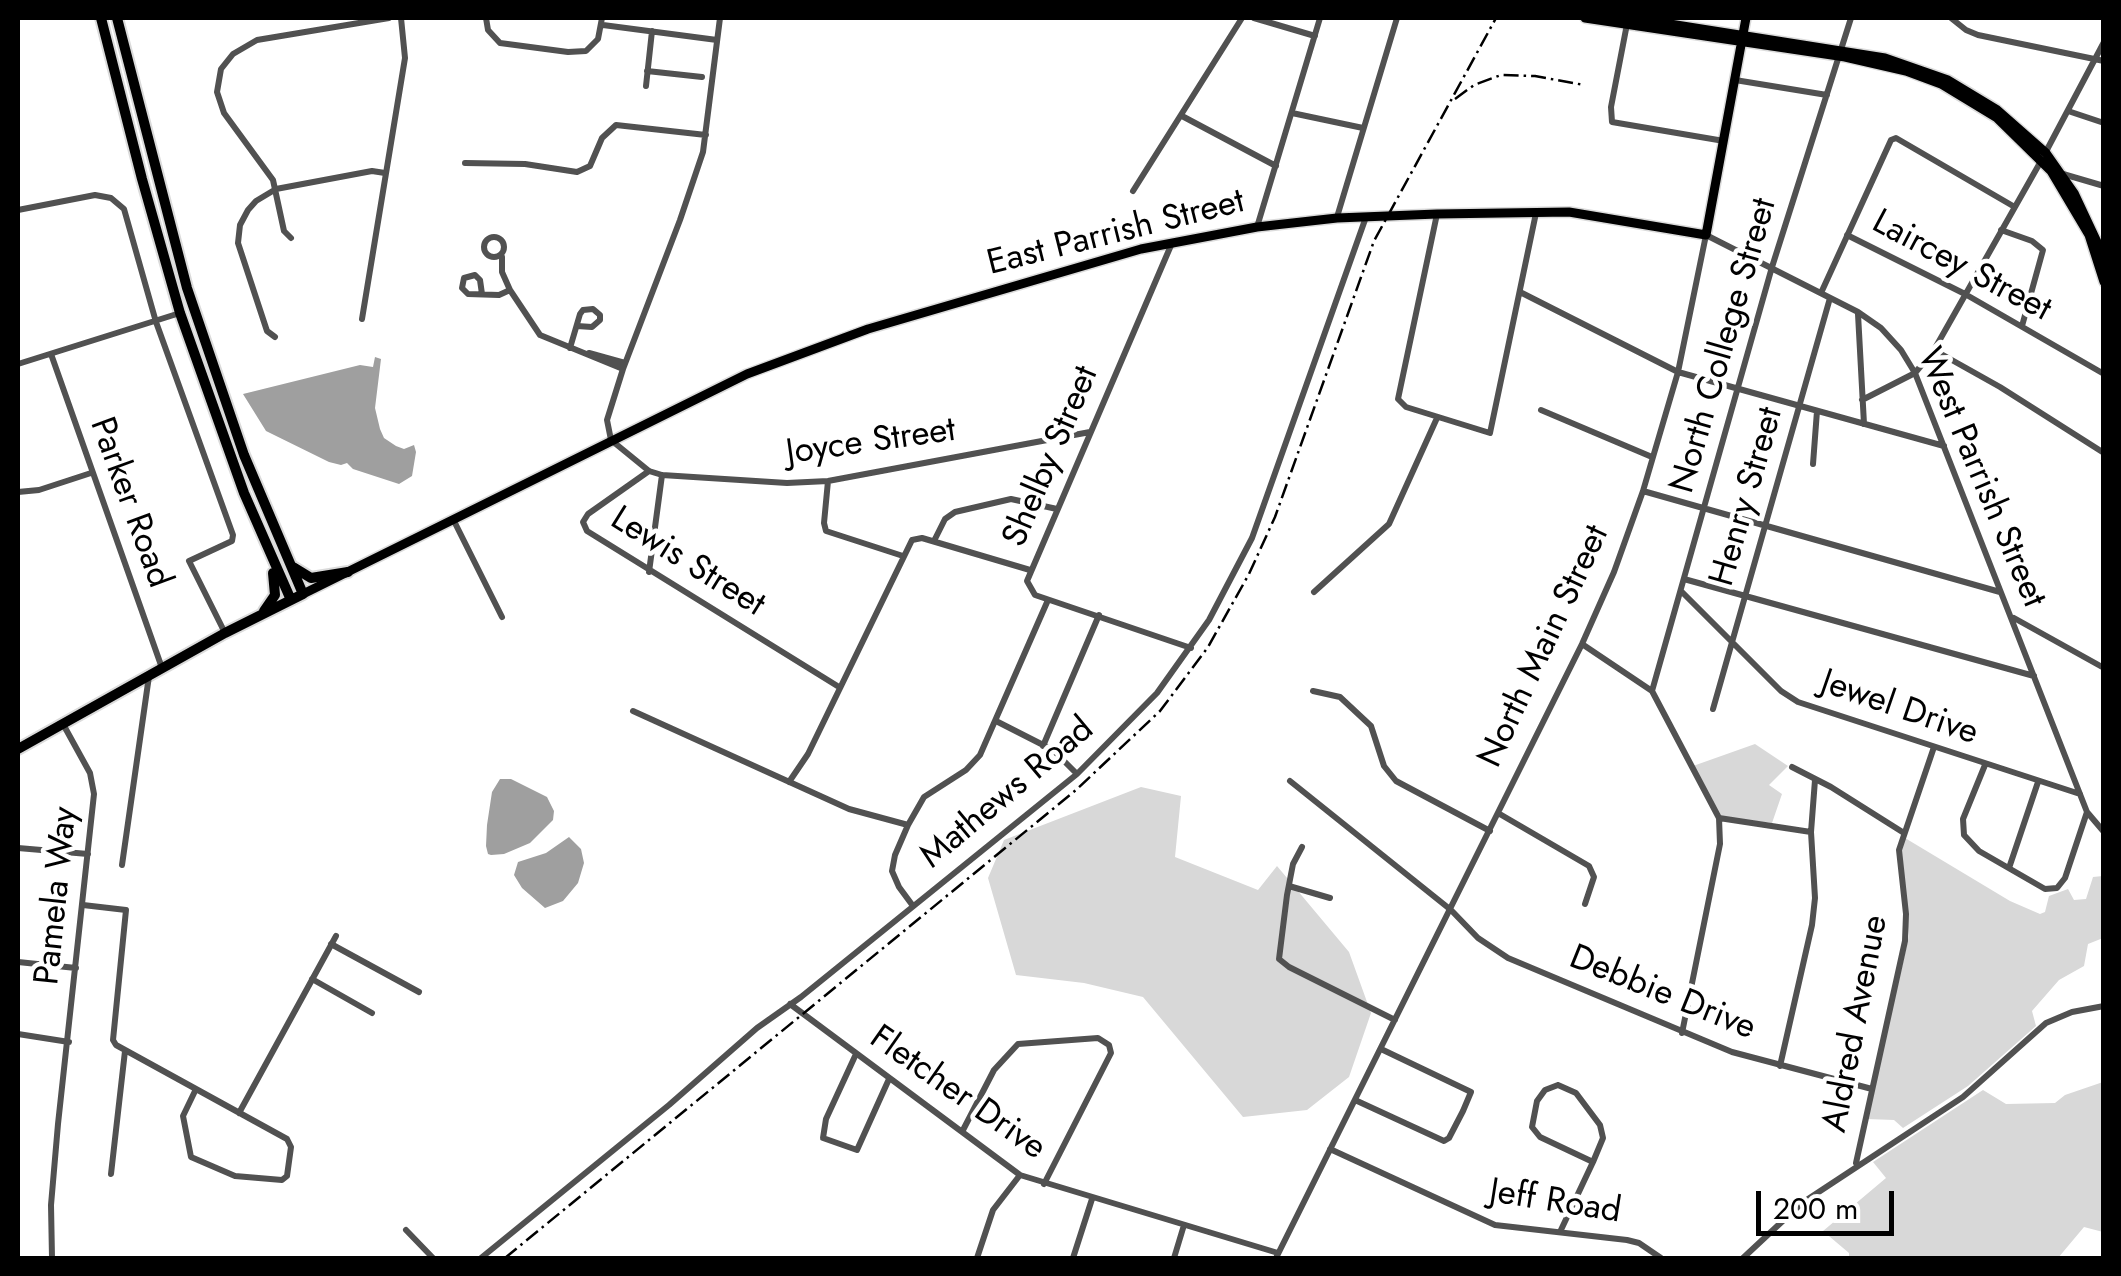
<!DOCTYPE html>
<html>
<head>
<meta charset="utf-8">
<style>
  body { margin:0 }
  #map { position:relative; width:2121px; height:1276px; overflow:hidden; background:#fff; font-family:Jost,sans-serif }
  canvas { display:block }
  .frame { position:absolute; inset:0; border:20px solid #000; pointer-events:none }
  .scale { position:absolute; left:1756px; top:1191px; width:138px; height:45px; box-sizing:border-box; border:5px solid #000; border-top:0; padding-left:12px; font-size:30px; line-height:35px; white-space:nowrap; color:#000; -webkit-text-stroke:8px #fff; paint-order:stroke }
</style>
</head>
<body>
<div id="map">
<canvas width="2121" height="1276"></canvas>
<div class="frame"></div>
<div class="scale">200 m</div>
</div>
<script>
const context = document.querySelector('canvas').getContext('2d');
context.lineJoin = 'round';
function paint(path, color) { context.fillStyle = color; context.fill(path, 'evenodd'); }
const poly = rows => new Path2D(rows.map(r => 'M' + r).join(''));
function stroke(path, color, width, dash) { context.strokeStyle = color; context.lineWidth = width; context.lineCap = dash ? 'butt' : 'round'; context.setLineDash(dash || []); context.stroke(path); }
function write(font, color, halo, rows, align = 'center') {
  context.font = font + ' Jost,sans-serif'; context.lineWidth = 9; context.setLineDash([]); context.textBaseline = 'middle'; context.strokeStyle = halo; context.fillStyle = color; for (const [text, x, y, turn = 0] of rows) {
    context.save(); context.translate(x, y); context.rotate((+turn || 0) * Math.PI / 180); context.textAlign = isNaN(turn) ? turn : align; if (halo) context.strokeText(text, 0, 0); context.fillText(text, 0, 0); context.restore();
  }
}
paint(poly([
  [1755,744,1788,766,1769,785,1782,794,1772,823,1720,817,1693,766],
  [1141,787,1181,796,1175,857,1258,890,1277,866,1349,952,1371,1013,1349,1077,1307,1110,1243,1117,1143,997,1084,983,1016,975,988,878,1004,840],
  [1905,838,2010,901,2040,914,2045,912,2049,896,2068,889,2074,900,2086,899,2093,877,2103,876,2103,938,2088,944,2084,966,2059,980,2032,1011,2036,1026,1968,1086,1903,1128,1894,1120,1867,1119,1909,936,1900,851],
  [2103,1082,2103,1232,2084,1227,2058,1258,1849,1258,1849,1253,1823,1231,1886,1178,1873,1162,1983,1090,2006,1104,2055,1103,2065,1095]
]), '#d8d8d8');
paint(poly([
  [375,357,381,359,375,408,380,429,384,438,396,446,404,449,414,445,416,452,412,476,399,484,353,469,347,463,341,465,329,462,266,431,243,394,360,365,373,367],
  [500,779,511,779,547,797,554,811,553,820,530,843,504,854,491,855,488,854,486,846,487,825,492,792],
  [569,837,581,849,584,863,578,883,563,901,545,908,522,888,514,875,518,862,546,853]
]), '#9f9f9f');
const major = poly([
  [1585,18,1845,57,1906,71,1941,84,1997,118,2051,171,2089,235,2104,282],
  [1632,18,1885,58,1948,80,1996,109,2046,153,2074,193,2104,257],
  [303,594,747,374,868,329,1141,249,1257,227,1337,218,1437,214,1569,212,1706,235,1746,18]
]);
const highway = poly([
  [101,18,142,179,180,313,244,493,291,600],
  [293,567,311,578,348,572],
  [264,611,275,595,273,573],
  [18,749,225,633,303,594,244,455,187,288,117,18]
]);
stroke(major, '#dbdbdb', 12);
stroke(highway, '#dbdbdb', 14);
stroke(poly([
  [486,18,488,30,500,43,568,52,586,51,598,39,602,18],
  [720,18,703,152,680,220,623,369,607,420,611,440,649,471,662,475,787,483,828,481,1090,432],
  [1254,18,1315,36],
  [1951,18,1966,30,1978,35,2104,61],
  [1627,24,1611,107,1612,122,1724,141],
  [603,25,717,40],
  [647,71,702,77],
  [1735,80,1827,95],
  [646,86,652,31],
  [2068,111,2104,123],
  [1292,113,1363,128],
  [1182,116,1276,166],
  [465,163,525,164,577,172,590,166,602,138,616,125,706,135],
  [2063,174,2104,186],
  [1133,191,1242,18],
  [18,210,95,195,111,198,124,209,156,322,233,535,232,541,189,561,225,633],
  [1437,214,1398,399,1406,407,1490,433,1536,213],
  [1337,217,1397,18],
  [1257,227,1320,18],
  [2001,230,2032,241,2043,250,2022,326],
  [1847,235,1965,294,2104,374],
  '484 247a10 10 0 1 1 20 0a10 10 0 1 1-20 0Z',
  [291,238,284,231,273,180,224,113,217,92,221,69,233,54,257,40,389,18],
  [1172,243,1027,581,1035,595,1191,648],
  [502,257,502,272,510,290,540,335,623,369],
  [1520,292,1678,372,1944,446],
  [1821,293,1891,140,1896,138,2013,206],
  [482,294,480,280,475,275,464,278,462,288,468,294,499,295,510,290],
  [1858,314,1864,424],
  [362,319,405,58,401,18],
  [275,337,267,331,238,243,240,225,248,210,256,201,276,189,372,171,385,173],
  [570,348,580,314,583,310,593,309,600,315,600,320,592,327,577,326],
  [1934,350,2000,387,2104,453],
  [589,353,625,363],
  [51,354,162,668],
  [18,364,180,313],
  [1862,400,1915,373,1934,350,2041,161,2104,42],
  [1541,410,1652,457],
  [1813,464,1817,411],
  [649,471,588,514,583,522,587,531,839,687],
  [828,481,824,523,826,531,903,556],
  [1643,491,2000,592],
  [18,492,39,490,91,473],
  [453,519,502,617],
  [934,541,945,519,955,512,1011,499,1057,509],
  [649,572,662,475],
  [1684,579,2034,676],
  [1314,592,1389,524,1437,418],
  [1682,592,1781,691,1798,702,2080,794],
  [2014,618,2104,668],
  [1582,644,1652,691,1719,818,1720,844,1682,1033],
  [1313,691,1340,697,1371,726,1384,766,1396,781,1490,831],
  [1652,691,1772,267,1851,18],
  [1713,709,1830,298],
  [633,711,849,809,908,825],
  [996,721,1053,750,1077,774],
  [1043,746,1099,615],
  [1985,765,1963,819,1964,835,1979,851,2045,889,2057,888,2065,878,2087,812],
  [1792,767,1831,787,1904,833],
  [1290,781,1451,910,1478,938,1508,958,1732,1052,1872,1089],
  [789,782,808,754,912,540,922,538,1030,570],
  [1498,813,1589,866,1594,877,1585,904],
  [1719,818,1811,832],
  [1302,847,1293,864,1287,895,1279,959,1289,967,1395,1020],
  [18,848,88,854],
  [122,865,149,676],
  [2009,868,2038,782],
  [1289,886,1330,898],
  [83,905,126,910,113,1040,116,1045,287,1139,291,1147,287,1176,282,1180,235,1176,191,1157,183,1116,196,1089],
  [913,906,899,887,892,871,895,855,908,825,924,797,966,770,980,755,1048,600],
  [331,944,419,992],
  [18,962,76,968],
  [312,979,372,1013],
  [790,1004,1020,1175,1278,1253],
  [18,1034,69,1042],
  [856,1054,826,1119,823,1138,857,1150,889,1079],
  [1780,1066,1812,925,1815,898,1811,832,1815,780],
  [1558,1085,1576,1093,1600,1125,1603,1138,1593,1162,1540,1137,1532,1127,1537,1101,1545,1090,1558,1085],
  [1355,1100,1444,1141,1449,1138,1463,1111,1471,1092,1381,1049],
  [239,1113,336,936],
  [962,1132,994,1070,1018,1044,1098,1038,1109,1045,1111,1053,1044,1184],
  [1330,1149,1495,1225,1627,1240,1639,1243,1661,1258],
  [1856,1163,1905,941,1906,914,1899,850,1934,747],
  [111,1174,125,1051],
  [406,1230,433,1258],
  [1560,1232,1593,1162],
  [52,1258,51,1205,58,1124,94,794,90,773,63,724],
  [481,1258,669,1105,757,1028,801,997,1077,774,1157,693,1209,620,1252,538,1366,217],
  [977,1258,993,1210,1020,1175],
  [1073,1258,1092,1199],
  [1174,1258,1184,1225],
  [1276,1258,1582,644,1614,572,1643,491,1678,372,1706,235,1858,312,1881,328,1901,350,1915,373,2087,812,2104,832],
  [1743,1258,1802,1203,1963,1097,2046,1023,2072,1012,2104,1006]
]), '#515151', 6);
stroke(major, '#000', 9);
stroke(highway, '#000', 10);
stroke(poly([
  [1455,99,1474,85,1501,75,1535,76,1584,85],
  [505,1258,1076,790,1160,711,1208,647,1249,574,1275,517,1374,241,1496,18]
]), '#000', 2.5, [15, 5, 2.5, 5]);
write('35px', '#000', '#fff', [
  ["East Parrish Street",1116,234,-14],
  ["Laircey Street",1961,267,28],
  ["North College Street",1725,346,-74],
  ["Joyce Street",871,443,-8],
  ["Shelby Street",1052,457,-67],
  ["West Parrish Street",1980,478,67],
  ["Henry Street",1748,497,-74],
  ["Parker Road",129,503,70],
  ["Lewis Street",687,563,32],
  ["North Main Street",1545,647,-65],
  ["Jewel Drive",1899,709,19],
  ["Mathews Road",1008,794,-40],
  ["Pamela Way",58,896,-84],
  ["Debbie Drive",1662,994,22],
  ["Aldred Avenue",1857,1024,-79],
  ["Fletcher Drive",957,1094,35],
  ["Jeff Road",1555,1203,9]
]);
</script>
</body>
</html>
